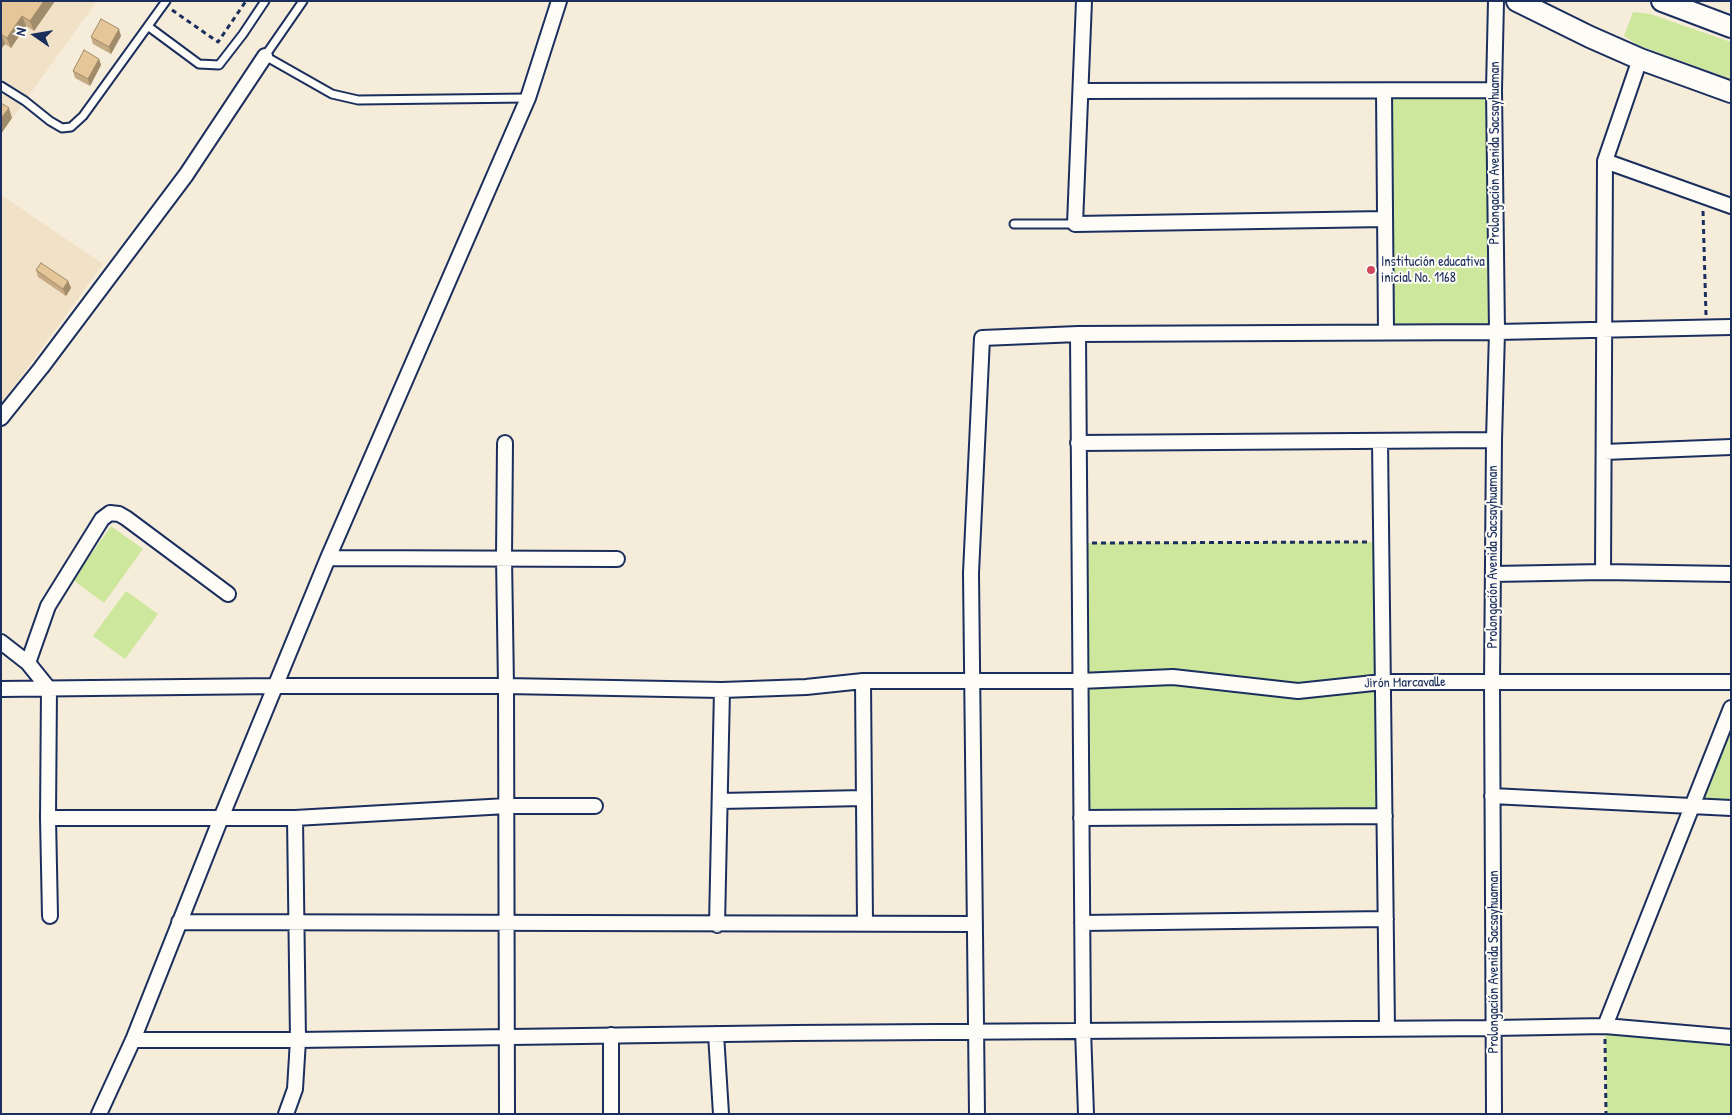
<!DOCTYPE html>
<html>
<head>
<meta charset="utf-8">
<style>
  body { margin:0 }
  #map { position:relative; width:1732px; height:1115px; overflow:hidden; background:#f6ecda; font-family:"Patrick Hand",sans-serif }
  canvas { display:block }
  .frame { position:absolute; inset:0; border:2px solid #1b2f5e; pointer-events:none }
  .north { position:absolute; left:10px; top:10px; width:50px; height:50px; -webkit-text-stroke:4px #fdfcf7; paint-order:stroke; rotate:283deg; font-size:14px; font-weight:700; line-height:20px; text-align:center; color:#1b2f5e }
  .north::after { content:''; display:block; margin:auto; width:18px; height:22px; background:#1b2f5e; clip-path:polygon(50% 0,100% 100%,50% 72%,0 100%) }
</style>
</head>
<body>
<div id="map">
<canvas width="1732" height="1115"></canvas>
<div class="frame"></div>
<div class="north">N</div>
</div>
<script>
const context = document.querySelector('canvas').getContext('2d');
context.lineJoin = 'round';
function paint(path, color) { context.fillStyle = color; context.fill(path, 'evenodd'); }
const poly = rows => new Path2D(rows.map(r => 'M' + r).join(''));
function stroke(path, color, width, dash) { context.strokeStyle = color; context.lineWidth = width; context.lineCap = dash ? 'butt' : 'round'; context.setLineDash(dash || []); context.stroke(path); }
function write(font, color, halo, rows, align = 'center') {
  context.font = font + ' "Patrick Hand",sans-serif'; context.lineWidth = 4; context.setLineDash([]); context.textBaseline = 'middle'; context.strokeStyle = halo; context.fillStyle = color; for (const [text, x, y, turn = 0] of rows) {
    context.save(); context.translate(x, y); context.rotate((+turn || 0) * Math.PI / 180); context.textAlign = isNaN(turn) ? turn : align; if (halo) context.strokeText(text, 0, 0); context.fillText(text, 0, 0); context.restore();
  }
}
paint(poly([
  [1,1,97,1,1,134],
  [1,195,103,264,1,404]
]), '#f1e1c6');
paint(poly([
  [1633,12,1650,14,1731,42,1731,79,1638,45,1624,36],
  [1494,90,1497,332,1386,332,1384,91],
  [111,526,143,549,104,603,73,580],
  [1381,542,1385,816,1081,818,1079,543],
  [126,591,158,614,125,659,93,636],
  [1731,712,1731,807,1694,805],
  [1605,1027,1731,1039,1731,1114,1607,1114]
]), '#cde79d');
const lane = poly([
  [303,1,265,56,332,94,358,100,528,98],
  [149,27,199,64,219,65,243,34,265,1],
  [1,86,25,101,50,121,62,128,71,127,83,116,166,1],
  [1014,224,1075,224]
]);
const street = poly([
  [1084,1,1075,224,1385,219],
  [1081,91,1494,90],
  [1384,91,1386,332],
  [1605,161,1731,206],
  [1078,334,1083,1030,1086,1114],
  [1,418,41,368,186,175,265,56],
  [1380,441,1387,1029],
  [505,443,504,557,506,686,507,1114],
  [1078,443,1494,440],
  [1604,452,1731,447],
  [328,558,617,559],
  [1603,572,1605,161,1640,59],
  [1493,574,1603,572,1731,574],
  [1,642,28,663,49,689,48,818,50,916],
  [28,663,48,606,102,519,110,513,119,514,126,518,228,594],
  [863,681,865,923],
  [1,689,276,686,506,686,722,690,806,687,863,681,1080,681,1173,677,1298,691,1383,682,1731,682],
  [1492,796,1731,808],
  [720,801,864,798],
  [48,818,295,818,507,806,595,806],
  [1081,818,1385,816],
  [179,922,975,924],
  [1082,923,1386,919],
  [717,925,722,690],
  [1605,1026,1731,708],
  [716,1034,721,1114],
  [133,1040,298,1040,795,1033,1494,1028,1605,1026,1731,1037],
  [99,1114,133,1040,221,818,328,558,528,98,559,1],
  [286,1114,295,1089,298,1040,295,818],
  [611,1114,611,1035],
  [977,1114,971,573,982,338,1078,334,1497,332,1731,327],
  [1494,1114,1492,683,1494,440,1497,332,1494,90,1496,1]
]);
const secondary = poly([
  [1517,1,1590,37,1640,59,1731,92],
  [1662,1,1731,27]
]);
stroke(lane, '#1b2f5e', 11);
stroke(street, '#1b2f5e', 18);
stroke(secondary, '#1b2f5e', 24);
stroke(poly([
  [172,10,218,42,246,1],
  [1703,211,1706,315],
  [1092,543,1368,542],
  [1605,1039,1606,1114]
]), '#1b2f5e', 3, [5, 4]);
stroke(lane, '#fdfcf7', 7);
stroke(street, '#fdfcf7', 14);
stroke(secondary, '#fdfcf7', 20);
paint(poly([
  [1,1,55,1,34,31,26,26,11,48,5,44,1,49],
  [121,36,111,54,93,44,91,37],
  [99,59,101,65,90,86,75,78,73,71],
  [36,270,68,281,71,288,66,296,38,277]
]), '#c5aa83');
paint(poly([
  [44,1,55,1,34,31,30,21],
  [22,16,26,26,11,48,7,38],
  [119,29,121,36,111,54,109,47],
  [1,34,5,44,1,49],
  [99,59,101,65,90,86,88,79],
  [9,108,12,118,1,134,1,118],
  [68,281,71,288,66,296,63,289]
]), '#a08b6a');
const building = poly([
  [1,1,44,1,30,21,22,16,7,38,1,34,1,1],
  [101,19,119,29,109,47,91,37,101,19],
  [84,50,99,59,88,79,73,71,84,50],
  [1,103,9,108,1,118,1,103],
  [41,263,68,281,63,289,36,270,41,263]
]);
paint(building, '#e5c698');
stroke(building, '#a08b6a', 1);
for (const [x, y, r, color] of [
  [1371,270,5,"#d1495b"]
]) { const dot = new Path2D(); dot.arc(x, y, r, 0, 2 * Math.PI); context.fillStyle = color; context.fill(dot); stroke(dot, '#fdfcf7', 2); }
write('14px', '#1b2f5e', '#fdfcf7', [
  ["Prolongación Avenida Sacsayhuaman",1495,153,-90],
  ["Prolongación Avenida Sacsayhuaman",1493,557,-90],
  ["Jirón Marcavalle",1405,683,-1],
  ["Prolongación Avenida Sacsayhuaman",1494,962,-90]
]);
write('14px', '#1b2f5e', '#fdfcf7', [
  ["Institución educativa",1381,262],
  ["inicial No. 1168",1381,278]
], 'left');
</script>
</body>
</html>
